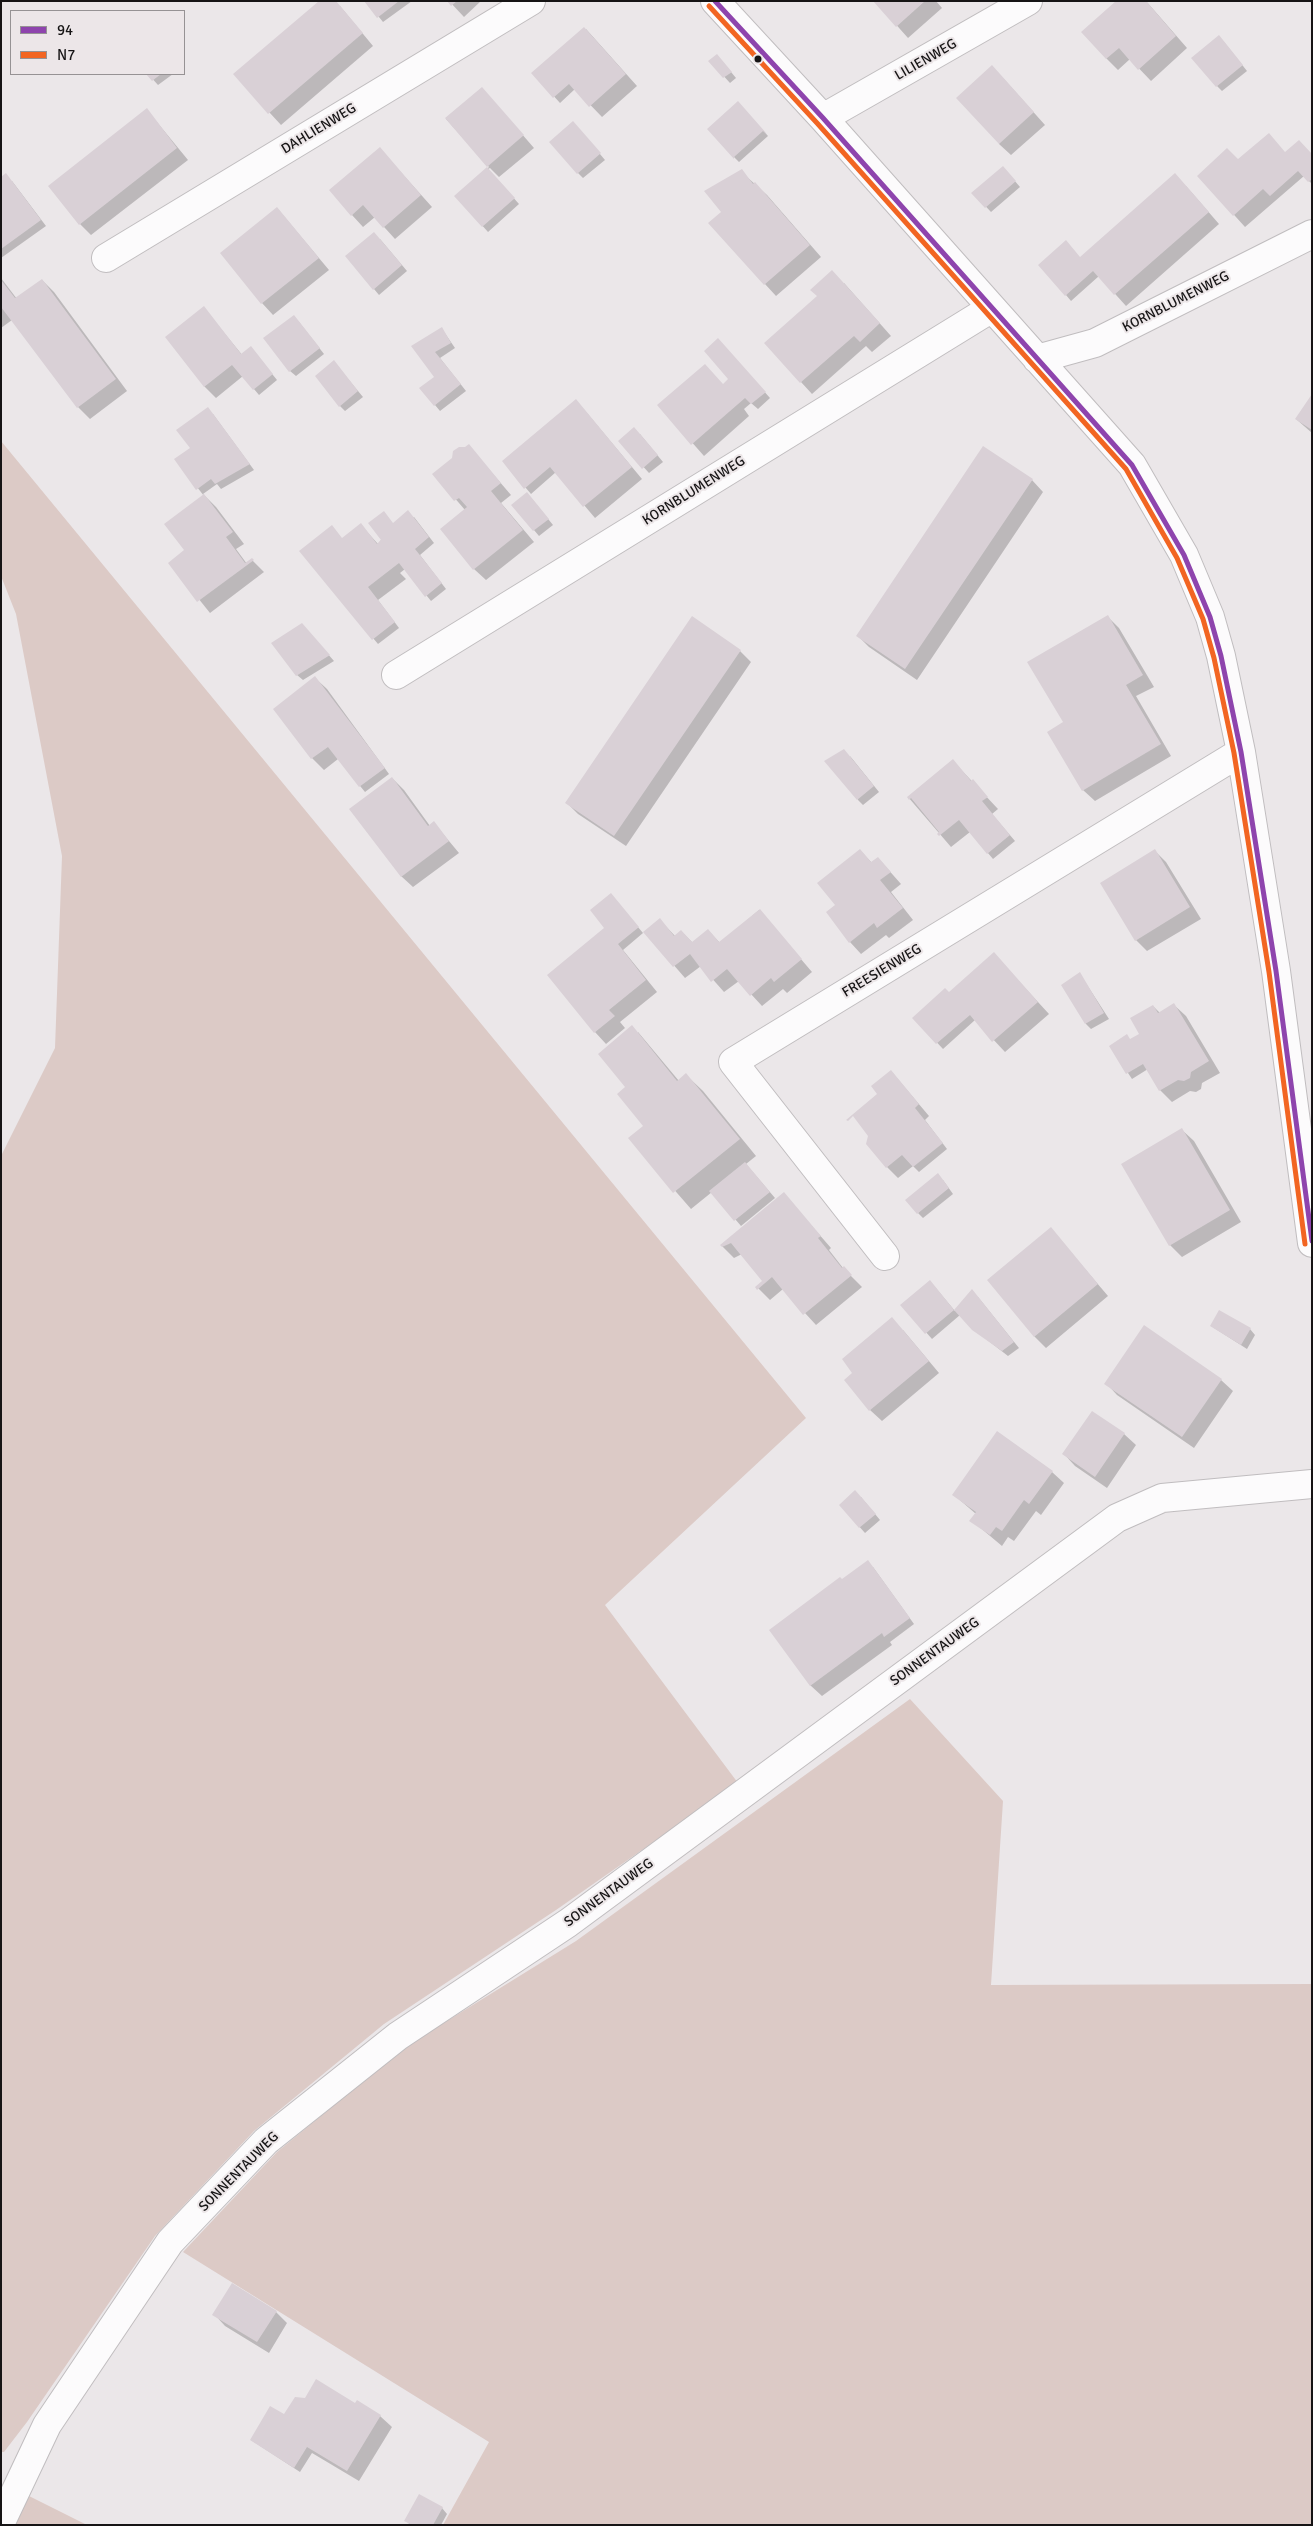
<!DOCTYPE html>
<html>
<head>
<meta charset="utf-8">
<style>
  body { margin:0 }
  #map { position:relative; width:1313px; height:2526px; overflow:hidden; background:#ebe7e9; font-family:Signika,sans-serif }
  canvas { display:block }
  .frame { position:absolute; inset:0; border:2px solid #161415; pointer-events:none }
  .legend { position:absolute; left:10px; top:10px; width:175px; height:65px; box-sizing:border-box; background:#ece6e8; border:1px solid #969294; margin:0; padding:6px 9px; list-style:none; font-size:15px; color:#161415 }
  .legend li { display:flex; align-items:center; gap:10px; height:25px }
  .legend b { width:25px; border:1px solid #969294 }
</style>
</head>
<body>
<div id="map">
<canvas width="1313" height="2526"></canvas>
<div class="frame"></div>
<ul class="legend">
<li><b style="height:6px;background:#8e44ad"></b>94</li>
<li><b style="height:6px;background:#f26522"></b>N7</li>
</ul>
</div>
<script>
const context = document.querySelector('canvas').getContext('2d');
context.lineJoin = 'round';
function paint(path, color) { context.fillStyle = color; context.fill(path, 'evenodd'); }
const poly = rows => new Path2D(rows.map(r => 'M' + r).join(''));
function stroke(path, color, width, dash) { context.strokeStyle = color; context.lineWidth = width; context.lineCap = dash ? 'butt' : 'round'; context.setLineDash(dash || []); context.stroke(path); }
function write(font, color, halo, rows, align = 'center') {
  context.font = font + ' Signika,sans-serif'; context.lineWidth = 4; context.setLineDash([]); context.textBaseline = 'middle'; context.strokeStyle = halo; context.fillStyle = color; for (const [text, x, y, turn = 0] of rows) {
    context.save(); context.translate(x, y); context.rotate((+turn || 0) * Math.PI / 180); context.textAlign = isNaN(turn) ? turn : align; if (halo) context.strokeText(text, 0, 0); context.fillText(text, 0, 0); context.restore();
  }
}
paint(poly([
  [1,441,806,1418,605,1605,738,1783,556,1910,384,2024,254,2131,155,2236,27,2422,4,2452,1,2452,1,1156,55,1048,62,856,16,614,1,576],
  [910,1699,1003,1801,991,1985,1312,1984,1312,2525,443,2525,489,2442,183,2252,277,2152,405,2047,576,1941],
  [27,2495,87,2525,16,2525]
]), '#dccac6');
paint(poly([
  [366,1,412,1,383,22],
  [449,1,481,1,464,17],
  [875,1,936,1,942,8,908,38],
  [1146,1,1187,48,1151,81,1130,59,1118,70,1106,58],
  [340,6,373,46,281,125,235,75],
  [586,29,637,86,602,117,575,89,560,103,533,73],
  [1224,42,1247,71,1222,91,1217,86],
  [710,61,722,61,736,78,730,83],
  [148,74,173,74,158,85],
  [1003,78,1045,125,1011,155,999,144],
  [482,88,534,148,499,177,490,168,488,169,519,204,488,232,456,196,489,167,446,119],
  [743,108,768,136,739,162,734,157],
  [147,110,188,160,91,235,80,224],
  [578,128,605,160,583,178,578,173],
  [380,149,432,207,395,239,375,217,363,227,352,215],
  [1285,153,1312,155,1312,184,1304,176,1245,227,1199,176],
  [1008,173,1020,187,991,212,973,193],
  [747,177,767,195,821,257,776,296,765,284,723,211],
  [12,181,46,226,1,258,1,201],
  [1186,186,1219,224,1126,306,1099,276,1071,301,1066,295,1081,258],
  [277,208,329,270,273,315,262,303],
  [380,239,407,271,379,295,374,289],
  [1,278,17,299,42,280,54,292,127,391,90,419,78,407,12,320,1,328],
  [844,283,891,336,872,352,866,346,812,394,801,382],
  [204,308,243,356,256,354,277,380,259,395,243,376,216,398,204,386],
  [299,322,324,354,296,376,290,371],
  [442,329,455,348,440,358,466,391,440,411,435,405,435,377,413,346],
  [723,345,770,398,758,409,751,403,744,409,749,416,704,456,659,405,723,386,730,379],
  [334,362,363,397,345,411,340,406],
  [1312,396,1312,433,1296,419],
  [587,413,642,479,595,518,556,472,531,494,503,461],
  [213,414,254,470,221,489,217,484,203,494,216,507,244,544,236,549,247,564,252,560,264,572,210,613,170,563,186,551,204,496,176,460,191,448],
  [640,434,663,462,649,473,620,441],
  [469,446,511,495,501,503,534,542,486,580,474,569,465,510,434,474],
  [1032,480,1043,492,917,680,869,647,858,636],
  [532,499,553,525,539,536,513,505],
  [414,517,434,543,420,555,446,589,431,601,405,569,400,573,406,579,378,600,399,628,378,644,300,551,343,539,361,525,378,544,393,524],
  [1107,616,1119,628,1154,687,1136,696,1171,756,1095,801,1083,790,1065,723],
  [307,630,334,661,303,680,297,675],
  [740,651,751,662,626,846,578,814,566,802],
  [315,678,327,689,389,774,365,792,338,759,324,770,312,758],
  [850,756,879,792,863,805,858,800],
  [953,761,998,809,992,814,1015,841,993,859,970,832,951,847,908,797],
  [392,778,404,790,430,826,434,823,459,853,413,887,401,876],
  [860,850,872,863,878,858,901,884,891,892,913,920,889,938,886,935,861,954,850,942,837,905],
  [1155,851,1166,862,1201,919,1147,951,1136,940],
  [616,901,643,933,623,950,657,992,620,1022,625,1028,606,1044,595,1032],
  [759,910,812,972,787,993,783,989,762,1006,739,981,724,992,701,966,685,978,645,932,660,920,675,936,681,931,693,943,708,930,720,943],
  [994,954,1049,1014,1005,1052,975,1020,943,1049,914,1018,949,993],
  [1080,974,1109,1019,1091,1029,1086,1024],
  [1174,1005,1186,1016,1220,1073,1202,1083,1201,1089,1196,1092,1190,1091,1172,1102,1160,1090,1148,1069,1132,1079,1110,1046,1131,1040,1141,1035,1153,1006,1160,1013],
  [638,1032,679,1081,686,1075,703,1091,756,1156,746,1164,775,1198,741,1226,712,1192,691,1209,630,1139,645,1126,627,1087],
  [891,1071,929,1116,925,1120,947,1149,919,1172,913,1166,898,1178,887,1167,879,1094],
  [1182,1130,1194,1141,1241,1222,1182,1257,1170,1245],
  [943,1180,953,1194,923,1218,918,1213],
  [784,1194,831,1248,829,1250,843,1268,862,1287,816,1325,783,1289,770,1300,757,1287,764,1281,742,1254,734,1258,721,1245],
  [1051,1229,1108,1296,1046,1348,1034,1336],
  [935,1287,955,1311,978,1297,1019,1348,1008,1356,973,1329,960,1315,932,1339,902,1305],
  [1211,1326,1250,1329,1255,1335,1247,1349],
  [903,1330,939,1373,882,1421,870,1410],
  [1221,1380,1233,1391,1194,1448,1117,1395,1106,1383],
  [1124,1434,1136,1445,1107,1488,1075,1466,1064,1454],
  [1052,1472,1064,1483,1041,1515,1036,1511,1014,1541,1008,1537,1002,1546,971,1520,976,1514,954,1495],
  [861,1497,880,1520,865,1533,840,1505],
  [873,1567,914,1624,890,1642,892,1645,822,1696,810,1685,842,1581],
  [276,2312,287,2323,269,2353,225,2326,214,2314],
  [357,2402,380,2416,392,2427,359,2481,312,2453,300,2472,251,2440,284,2416,355,2405],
  [442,2508,447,2514,441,2525,410,2525,406,2520]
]), '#0003');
paint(poly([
  [319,1,336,1,363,33,268,114,233,74],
  [364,1,399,1,377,18],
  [447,1,457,1,451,6],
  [873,1,925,1,896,27],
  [1116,1,1146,1,1176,36,1138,70,1119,48,1106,59,1081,32],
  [584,27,626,74,589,107,569,84,553,98,531,73],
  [1219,35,1243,65,1216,87,1191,58],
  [717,54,732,72,723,78,708,61],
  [992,65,1034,112,999,144,956,98],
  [146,74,161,74,152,81],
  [482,87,524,135,487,167,515,198,482,227,454,196,487,167,445,118],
  [738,101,767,134,763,131,734,157,734,159,707,129],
  [147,108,177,148,79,225,48,186],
  [573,121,601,153,577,174,549,142],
  [1269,133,1285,152,1299,140,1312,154,1312,179,1308,182,1298,171,1270,196,1263,189,1233,216,1197,176,1227,148,1238,159],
  [380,147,421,195,383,228,363,205,351,216,329,190],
  [1003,166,1016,181,985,208,971,193],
  [742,169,753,184,755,182,810,245,764,285,708,223,721,212,704,191],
  [6,173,41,220,1,249,1,177],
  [1175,173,1209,212,1114,295,1093,271,1065,296,1038,265,1066,240,1080,257],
  [277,207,319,258,261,304,220,253],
  [374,232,402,265,373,290,345,256],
  [832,270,880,323,860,342,854,336,800,383,764,343,817,296,810,290],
  [42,279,116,379,77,408,1,307,1,280,15,298],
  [204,306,241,354,251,346,273,374,253,390,232,365,204,387,165,337],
  [294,315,320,348,289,372,263,338],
  [442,327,451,343,435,352,461,384,434,406,419,388,434,377,411,346],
  [718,338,766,392,751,404,745,398,691,445,657,405,705,364,723,384,728,379,704,351],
  [334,360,358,391,339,407,315,376],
  [1312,394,1312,430,1295,419],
  [576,399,632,467,583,507,550,467,524,489,502,461],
  [208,407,250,464,215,484,211,479,196,490,174,459,190,448,176,430],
  [634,427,658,455,642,469,618,441],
  [469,444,501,483,491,491,523,530,473,570,440,529,467,507,459,498,454,501,432,474,452,458,453,451,459,447,465,447],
  [983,446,1033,479,905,669,856,636],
  [527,492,549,519,533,531,511,505],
  [204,494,233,532,226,537,245,563,252,558,254,560,197,602,168,563,184,550,164,524],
  [408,510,429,537,415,549,442,583,425,597,399,563,368,587,395,622,372,640,299,551,332,525,342,538,361,523,377,544,381,540,368,523,384,511,393,523],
  [1108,615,1143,675,1126,685,1161,744,1082,791,1047,732,1063,722,1027,662],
  [692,616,741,650,614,836,565,803],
  [302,623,330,655,296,676,271,643],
  [315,676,385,768,359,787,328,747,311,759,273,709],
  [844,749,874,786,857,800,824,761],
  [953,759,971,781,973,779,988,797,982,801,1010,835,987,854,959,820,939,836,937,834,939,832,911,798,909,800,907,797],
  [392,777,428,826,434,821,449,841,401,877,349,809],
  [860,849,871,862,878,857,891,872,880,880,903,908,877,928,874,923,849,943,826,912,835,905,817,883],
  [1155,849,1190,907,1135,941,1100,883],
  [611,893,639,927,618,944,646,980,609,1010,615,1016,594,1033,547,975,604,928,590,910],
  [760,909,802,959,774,982,771,978,750,996,727,969,711,982,690,954,673,967,643,932,660,918,674,936,681,930,692,942,708,929,719,942],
  [994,952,1038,1002,992,1042,970,1015,936,1044,912,1018,945,988,949,992],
  [1080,972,1104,1013,1085,1024,1061,985],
  [1174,1003,1209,1061,1191,1072,1190,1078,1184,1081,1178,1080,1159,1091,1143,1064,1126,1074,1109,1046,1127,1034,1130,1039,1139,1034,1130,1018,1153,1005,1158,1013],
  [632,1025,677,1081,686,1073,740,1139,673,1193,628,1138,643,1126,617,1094,625,1087,598,1054],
  [891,1070,919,1104,915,1108,943,1143,913,1167,902,1155,886,1168,866,1144,868,1136,853,1116,848,1121,846,1120,877,1094,871,1086],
  [1182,1128,1230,1210,1169,1246,1121,1164],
  [745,1162,770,1192,734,1221,709,1191],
  [938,1173,949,1188,917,1214,905,1200],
  [784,1192,821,1236,818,1238,842,1268,844,1266,852,1275,803,1315,772,1277,757,1290,755,1287,762,1281,731,1243,722,1247,720,1245],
  [1051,1227,1098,1284,1034,1337,987,1280],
  [930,1280,954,1310,972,1289,1014,1342,1002,1351,972,1330,954,1310,925,1334,900,1305],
  [1219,1310,1251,1328,1241,1345,1210,1326],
  [892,1317,929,1361,869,1411,844,1380,852,1373,842,1359],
  [1144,1325,1222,1379,1182,1437,1104,1384],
  [1092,1411,1125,1433,1095,1477,1062,1454],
  [997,1431,1053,1471,1029,1504,1024,1500,1002,1531,996,1527,990,1535,969,1521,976,1512,952,1495],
  [855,1490,876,1514,859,1528,839,1505],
  [868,1560,910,1618,884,1637,882,1633,810,1686,769,1630,840,1577,842,1579],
  [232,2283,277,2311,257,2342,212,2315],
  [316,2379,355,2403,357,2400,381,2415,347,2471,307,2447,294,2468,250,2440,270,2406,284,2414,295,2397,305,2398],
  [419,2494,443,2507,433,2525,412,2525,404,2521]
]), '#d9d0d6');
const street = poly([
  [715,1,823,118,1132,465,1184,555,1210,617,1221,656,1241,752,1276,971,1312,1243],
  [823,118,1028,1],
  [106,258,531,1],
  [1037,359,1095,343,1312,234],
  [396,675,992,308],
  [885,1256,733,1062,1241,752],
  [1,2522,47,2425,170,2242,266,2141,398,2036,568,1923,1117,1518,1162,1498,1312,1484]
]);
stroke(street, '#c0bdbf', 30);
stroke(street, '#fcfbfc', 28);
stroke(poly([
  [715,1,823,118,1132,465,1184,555,1210,617,1221,656,1241,752,1276,971,1312,1241]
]), '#8e44ad', 5);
stroke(poly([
  [709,6,817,123,1126,469,1177,558,1203,619,1214,658,1234,753,1269,972,1305,1244]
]), '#f26522', 5);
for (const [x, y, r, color] of [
  [758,59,4.5,"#161415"]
]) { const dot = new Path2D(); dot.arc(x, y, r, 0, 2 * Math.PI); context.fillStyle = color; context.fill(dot); stroke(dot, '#ece6e8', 2); }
write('14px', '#161415', '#ece6e8', [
  ["LILIENWEG",926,60,-30],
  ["DAHLIENWEG",319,129,-31],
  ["KORNBLUMENWEG",1176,302,-27],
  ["KORNBLUMENWEG",694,491,-32],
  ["FREESIENWEG",882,971,-31],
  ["SONNENTAUWEG",935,1652,-36],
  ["SONNENTAUWEG",609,1893,-36],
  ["SONNENTAUWEG",239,2172,-45]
]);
</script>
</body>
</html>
